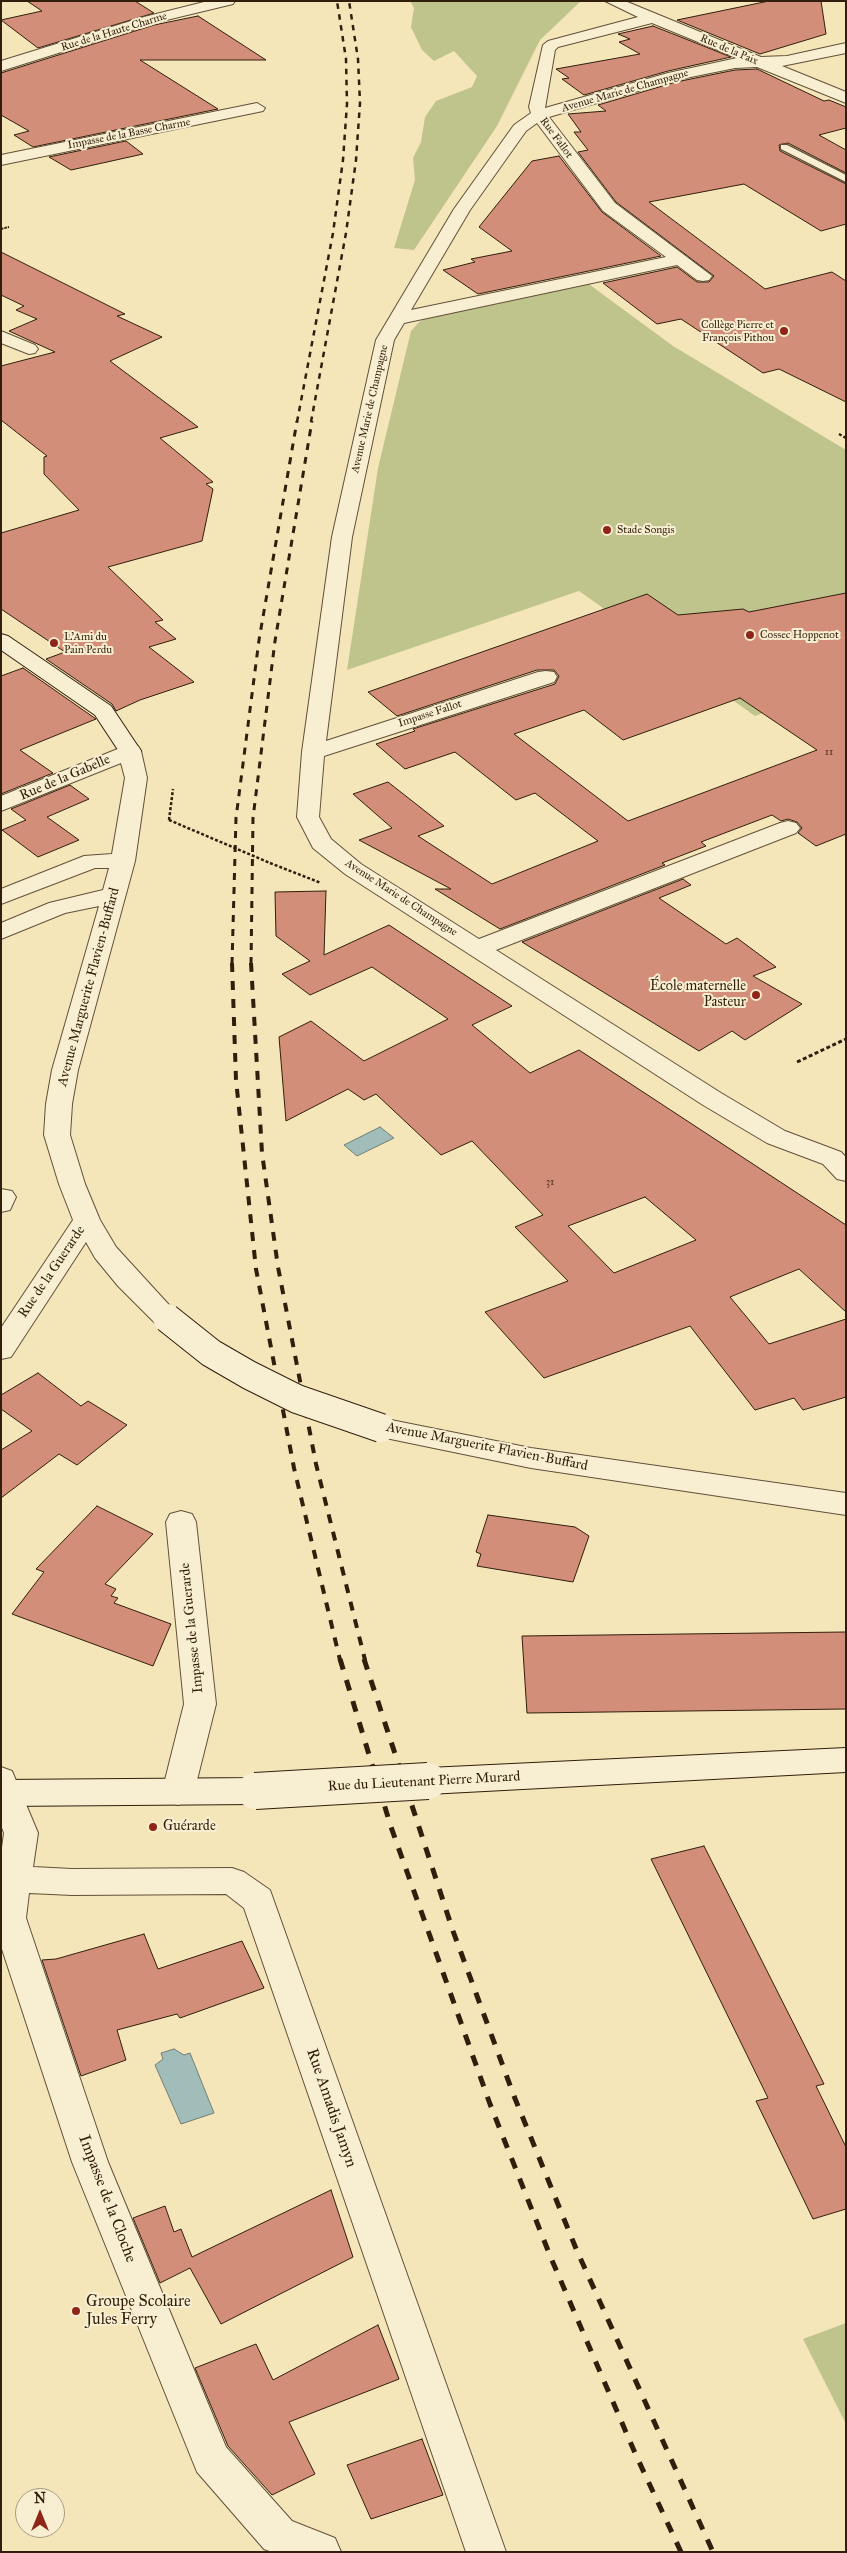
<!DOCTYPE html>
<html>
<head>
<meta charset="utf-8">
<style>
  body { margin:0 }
  #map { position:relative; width:847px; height:2553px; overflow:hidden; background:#f5e6ba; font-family:"IM FELL Great Primer",serif }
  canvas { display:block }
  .frame { position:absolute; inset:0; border:2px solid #311e0c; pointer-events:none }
  .north { position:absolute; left:15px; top:2488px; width:50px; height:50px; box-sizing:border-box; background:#f8efd2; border:1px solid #a89b83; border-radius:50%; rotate:0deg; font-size:14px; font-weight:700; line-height:20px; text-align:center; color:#311e0c }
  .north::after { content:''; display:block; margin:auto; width:18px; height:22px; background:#8f2418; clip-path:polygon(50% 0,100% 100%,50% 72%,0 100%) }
</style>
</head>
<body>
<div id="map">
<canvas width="847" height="2553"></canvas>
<div class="frame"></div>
<div class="north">N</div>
</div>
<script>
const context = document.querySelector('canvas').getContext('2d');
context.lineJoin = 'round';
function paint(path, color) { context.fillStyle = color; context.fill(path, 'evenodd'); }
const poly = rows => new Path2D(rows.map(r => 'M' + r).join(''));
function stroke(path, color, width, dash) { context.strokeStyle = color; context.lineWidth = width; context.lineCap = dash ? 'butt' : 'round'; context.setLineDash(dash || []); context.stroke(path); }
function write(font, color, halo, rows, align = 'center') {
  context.font = font + ' "IM FELL Great Primer",serif'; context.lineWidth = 4; context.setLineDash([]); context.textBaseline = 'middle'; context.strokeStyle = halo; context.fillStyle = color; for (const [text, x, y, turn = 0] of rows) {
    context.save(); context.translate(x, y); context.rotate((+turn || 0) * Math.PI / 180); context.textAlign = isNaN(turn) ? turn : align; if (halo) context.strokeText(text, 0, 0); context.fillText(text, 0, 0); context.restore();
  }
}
paint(poly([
  [410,1,581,1,540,40,497,126,414,250,394,248,415,180,413,158,421,142,425,117,436,101,472,87,477,76,454,51,434,61,422,50,411,27,414,8],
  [586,282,673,346,846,450,846,682,755,716,579,591,347,670,378,468,411,331,419,322,430,316],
  [846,2323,846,2424,803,2339]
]), '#bfc48d');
const water = poly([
  [380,1127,394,1138,357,1156,344,1145,380,1127],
  [174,2049,184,2055,190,2053,214,2113,181,2124,155,2065,163,2059,161,2053,174,2049]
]);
paint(water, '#a1bdba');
stroke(water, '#747d74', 1);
const building = poly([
  [27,1,135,1,154,13,38,48,1,20,42,11,27,1],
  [769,1,821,1,826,34,760,54,677,20,769,1],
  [198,16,266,60,140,60,218,109,33,147,14,135,29,131,1,115,1,73,154,25,198,16],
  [653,26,731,57,668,71,584,95,562,79,569,78,556,69,640,54,619,42,630,39,618,34,653,26],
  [757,69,824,101,829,100,846,107,846,128,819,135,846,150,846,173,788,143,779,145,780,151,846,184,846,224,821,231,744,184,649,202,765,289,832,272,846,281,846,402,779,369,763,373,681,319,657,324,603,283,677,267,697,282,709,282,714,276,616,202,578,152,588,150,574,132,581,132,568,114,606,111,598,105,676,82,735,70,757,69],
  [126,141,143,154,71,170,49,157,126,141],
  [559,156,602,212,661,256,478,294,443,270,475,262,471,259,512,251,479,227,532,161,559,156],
  [1,252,125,314,117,316,162,337,110,361,198,427,160,438,213,482,206,484,213,489,202,541,108,567,163,620,155,622,176,639,149,647,194,682,140,700,116,711,112,704,46,659,65,652,1,609,1,533,79,510,44,474,44,457,47,456,1,420,1,366,55,352,9,331,37,319,16,310,24,306,1,295,1,252],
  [846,593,846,834,816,846,798,833,802,828,797,822,788,819,781,821,772,815,701,842,706,846,662,863,665,865,500,929,435,889,451,889,359,840,392,828,353,794,388,782,444,826,418,836,492,884,598,841,535,793,516,800,455,752,405,769,376,744,415,731,413,729,555,684,559,676,554,670,537,670,397,716,368,692,647,594,678,615,743,609,749,612,846,593],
  [740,698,817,750,628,821,514,734,584,710,623,740,740,698],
  [23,668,96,719,20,750,53,773,1,794,1,676,23,668],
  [70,785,89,799,47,817,79,840,38,857,2,830,26,820,11,809,70,785],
  [683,879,691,885,659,898,726,944,737,938,776,967,753,976,802,1004,745,1040,732,1031,699,1051,522,942,683,879],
  [326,891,324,955,389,925,512,1006,472,1025,530,1073,579,1050,846,1225,846,1312,799,1269,730,1297,769,1344,846,1319,846,1397,803,1410,794,1398,755,1410,690,1326,544,1378,485,1312,568,1281,515,1227,543,1215,472,1141,441,1155,376,1094,364,1100,348,1089,286,1121,279,1037,311,1021,364,1061,448,1019,372,967,310,995,282,974,310,961,276,936,275,892,326,891],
  [645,1197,696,1240,614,1273,568,1226,645,1197],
  [38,1373,81,1406,88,1401,127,1425,77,1465,59,1454,1,1498,1,1450,32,1431,1,1409,1,1395,38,1373],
  [97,1506,153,1534,105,1584,116,1589,111,1596,118,1598,114,1603,171,1624,153,1666,12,1614,44,1572,36,1569,97,1506],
  [488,1515,575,1527,589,1536,573,1582,477,1566,481,1554,476,1552,488,1515],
  [846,1632,846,1709,527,1713,522,1636,846,1632],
  [704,1846,824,2084,816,2086,846,2147,846,2209,813,2219,756,2101,768,2098,651,1859,704,1846],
  [144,1934,158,1969,242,1941,264,1988,180,2018,177,2014,117,2030,126,2060,81,2076,42,1960,56,1959,144,1934],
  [331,2190,353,2257,221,2324,190,2268,160,2283,133,2218,165,2206,174,2232,181,2229,192,2257,331,2190],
  [378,2325,399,2379,289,2422,315,2474,272,2495,228,2446,195,2368,256,2344,273,2380,378,2325],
  [422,2439,443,2495,371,2519,347,2465,422,2439]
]);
paint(building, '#d28e79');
stroke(building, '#311e0c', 1);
const service = poly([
  [781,145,787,145,846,175,846,182,781,149,781,145]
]);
const minor = poly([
  [208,1,235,1,233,4,154,23,1,71,1,61,144,17,208,1],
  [605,1,625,1,761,57,787,56,846,43,846,53,782,66,846,92,846,103,757,67,735,68,676,80,549,117,615,203,712,276,709,280,703,281,697,280,677,265,404,323,394,340,352,537,326,741,538,672,546,671,554,672,557,677,554,682,324,756,319,817,331,839,361,864,479,939,780,823,788,821,796,823,800,828,796,833,496,950,721,1093,785,1131,841,1152,846,1157,846,1181,837,1179,823,1164,767,1143,703,1105,345,874,313,848,297,817,302,752,332,537,376,340,454,209,514,125,531,113,529,107,543,45,548,41,638,17,605,1],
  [652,23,737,58,668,73,545,108,555,50,558,47,652,23],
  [537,123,603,211,666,257,411,310,470,210,526,131,537,123],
  [257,103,265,108,263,111,1,165,1,155,257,103],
  [1,331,35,345,38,349,35,353,29,354,1,343,1,331],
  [130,744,138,746,141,751,147,778,135,861,78,1070,72,1104,70,1135,85,1184,100,1220,116,1247,181,1318,177,1325,167,1327,157,1325,118,1286,95,1258,86,1242,11,1357,1,1359,1,1328,73,1220,59,1184,44,1135,46,1104,52,1070,99,906,65,913,1,939,1,923,49,903,103,890,109,868,95,868,1,904,1,889,84,856,112,854,125,778,121,763,1,811,1,796,130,744],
  [1,1189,12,1191,16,1197,10,1210,1,1212,1,1189],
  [381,1418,531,1448,846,1493,846,1515,531,1468,371,1435,366,1428,371,1421,381,1418],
  [181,1511,192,1514,196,1522,216,1704,194,1792,190,1801,178,1805,166,1801,162,1792,184,1704,166,1522,170,1514,181,1511],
  [1,1767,12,1771,38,1833,33,1867,72,1869,232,1868,244,1872,270,1890,506,2552,466,2552,244,1908,226,1894,72,1895,29,1893,26,1918,108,2162,226,2447,292,2521,335,2538,341,2552,272,2552,264,2549,197,2472,72,2162,1,1946,1,1855,4,1833,1,1825,1,1767]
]);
const secondary = poly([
  [1,634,8,636,111,706,141,751,138,756,130,758,122,756,95,715,1,650,1,634],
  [846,1748,846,1772,428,1794,416,1790,412,1781,416,1772,428,1768,846,1748],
  [255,1778,267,1782,271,1791,267,1800,255,1804,1,1806,1,1780,255,1778]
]);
stroke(service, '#625038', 3);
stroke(minor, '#625038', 2);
stroke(secondary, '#311e0c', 2);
stroke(poly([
  [1,229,9,227]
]), '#311e0c', 2, [2.5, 1]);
stroke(poly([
  [839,434,846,438],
  [169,820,173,789],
  [270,863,321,883]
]), '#311e0c', 2.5, [3, 2]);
stroke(poly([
  [797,1062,846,1039]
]), '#311e0c', 3, [4, 2.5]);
paint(service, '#f8efd2');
paint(minor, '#f8efd2');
paint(secondary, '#f8efd2');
stroke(poly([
  [297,422,333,233,343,160,347,104,346,59,337,1],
  [311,422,346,233,356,160,360,103,358,59,349,1]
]), '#311e0c', 2.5, [5.5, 5.5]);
stroke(poly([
  [232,964,236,818,259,640,297,421],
  [251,964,253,818,275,641,312,421]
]), '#311e0c', 3, [7, 7]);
stroke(poly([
  [232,963,236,1080,256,1269,294,1468,340,1660],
  [251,963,262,1153,278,1267,316,1464,365,1660]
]), '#311e0c', 4, [9, 9]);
stroke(poly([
  [340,1659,391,1827,490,2104,551,2258,635,2453,681,2552],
  [364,1659,453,1931,514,2096,577,2251,713,2552]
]), '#311e0c', 5, [11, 11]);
const secondaryBridgeFar1 = poly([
  [167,1318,211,1353,249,1375,297,1399,381,1428]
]);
const secondaryBridge = poly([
  [255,1791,428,1781]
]);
stroke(secondaryBridgeFar1, '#311e0c', 30, []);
stroke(secondaryBridge, '#311e0c', 38, []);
stroke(poly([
  [169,820,270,863]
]), '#311e0c', 2.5, [3, 2]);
stroke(secondaryBridgeFar1, '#f8efd2', 28);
stroke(secondaryBridge, '#f8efd2', 36);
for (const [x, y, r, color] of [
  [784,331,5,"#8f2418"],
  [607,530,5,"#8f2418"],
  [750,635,5,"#8f2418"],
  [54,643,5,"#8f2418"],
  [756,995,5,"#8f2418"],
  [153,1827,5,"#8f2418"],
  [76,2311,5,"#8f2418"]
]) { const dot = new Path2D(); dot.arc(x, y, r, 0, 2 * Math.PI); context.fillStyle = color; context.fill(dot); stroke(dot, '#f8efd2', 2); }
write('11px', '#311e0c', '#f8efd2', [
  ["Rue de la Haute Charme",114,32,-17],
  ["Rue de la Paix",729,50,23],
  ["Avenue Marie de Champagne",625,91,-16],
  ["Impasse de la Basse Charme",129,134,-11],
  ["Rue Fallot",556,138,54],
  ["Avenue Marie de Champagne",370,409,-77],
  ["Impasse Fallot",430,714,-18],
  ["Avenue Marie de Champagne",401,898,33]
]);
write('11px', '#311e0c', '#f8efd2', [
  ["Collège Pierre et",774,325,"right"],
  ["François Pithou",774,338,"right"],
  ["Stade Songis",617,530],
  ["Cossec Hoppenot",760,635],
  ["L'Ami du",64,637],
  ["Pain Perdu",64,650]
], 'left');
write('11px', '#593a27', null, [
  ["11",829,752],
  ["31",550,1182]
]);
write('14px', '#311e0c', '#f8efd2', [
  ["Rue de la Gabelle",65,778,-23],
  ["Avenue Marguerite Flavien-Buffard",89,987,-75],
  ["Rue de la Guerarde",52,1272,-56],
  ["Avenue Marguerite Flavien-Buffard",487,1447,11],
  ["Impasse de la Guerarde",192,1628,-96],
  ["Rue du Lieutenant Pierre Murard",424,1782,-3]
]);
write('14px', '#311e0c', '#f8efd2', [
  ["École maternelle",746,987],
  ["Pasteur",746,1003],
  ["Guérarde",163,1827,"left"]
], 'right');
write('16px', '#311e0c', '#f8efd2', [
  ["Rue Amadis Jamyn",331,2108,71],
  ["Impasse de la Cloche",107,2199,69]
]);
write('16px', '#311e0c', '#f8efd2', [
  ["Groupe Scolaire",86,2302],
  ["Jules Ferry",86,2320]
], 'left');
</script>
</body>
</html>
